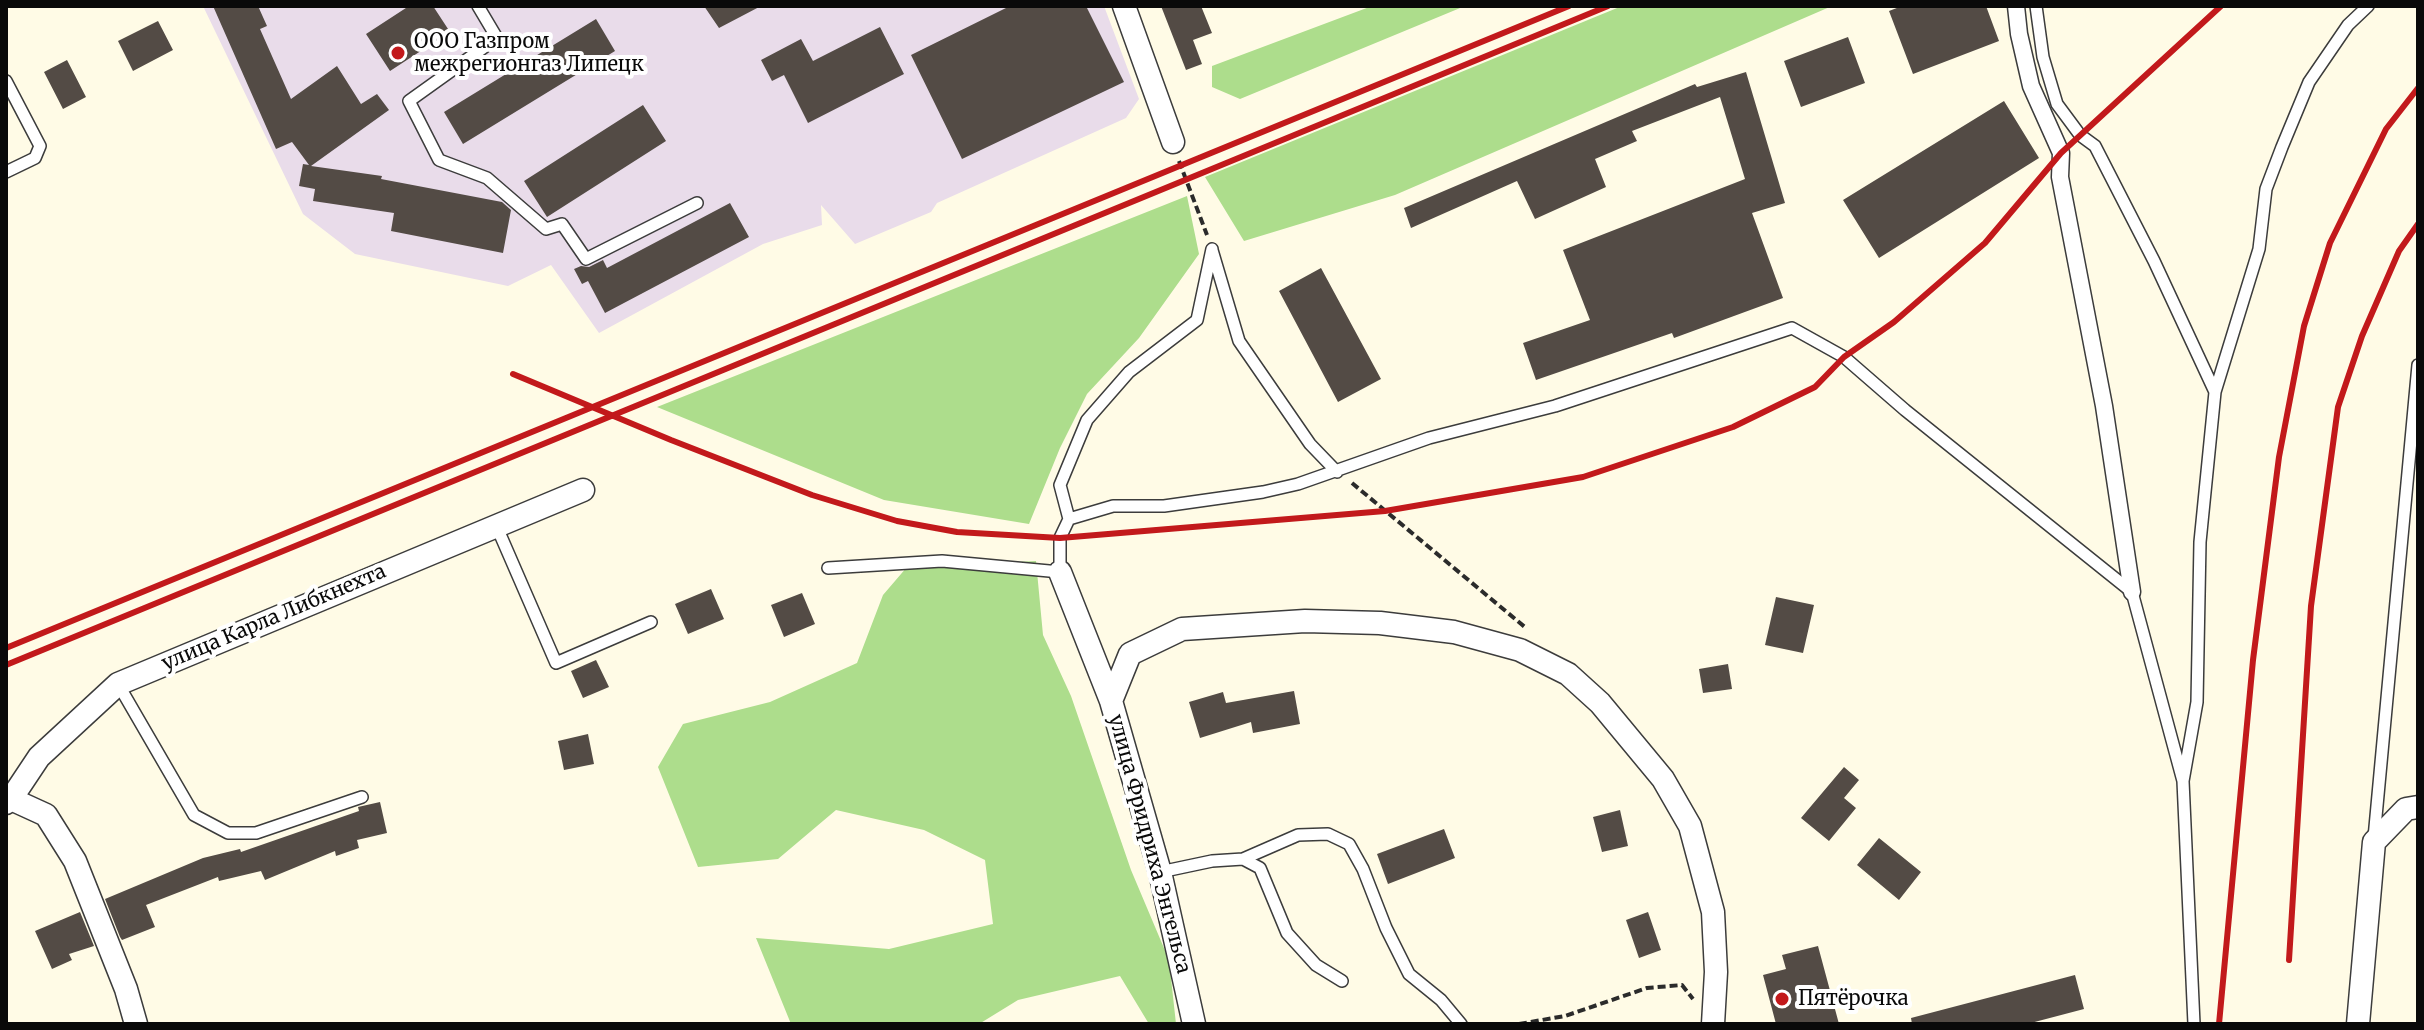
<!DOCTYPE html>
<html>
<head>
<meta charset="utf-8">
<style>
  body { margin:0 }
  #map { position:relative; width:2424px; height:1030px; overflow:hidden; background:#fffbe6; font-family:Merriweather,serif }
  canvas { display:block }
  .frame { position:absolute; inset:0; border:8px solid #090909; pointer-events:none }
</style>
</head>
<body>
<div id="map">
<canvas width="2424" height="1030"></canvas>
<div class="frame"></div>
</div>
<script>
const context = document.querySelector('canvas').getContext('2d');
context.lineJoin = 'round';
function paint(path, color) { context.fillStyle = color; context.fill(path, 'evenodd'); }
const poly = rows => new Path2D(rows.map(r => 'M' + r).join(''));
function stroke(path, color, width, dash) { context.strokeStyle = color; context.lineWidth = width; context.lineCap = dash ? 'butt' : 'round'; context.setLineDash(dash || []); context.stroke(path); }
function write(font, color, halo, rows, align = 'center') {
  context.font = font + ' Merriweather,serif'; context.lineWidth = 8; context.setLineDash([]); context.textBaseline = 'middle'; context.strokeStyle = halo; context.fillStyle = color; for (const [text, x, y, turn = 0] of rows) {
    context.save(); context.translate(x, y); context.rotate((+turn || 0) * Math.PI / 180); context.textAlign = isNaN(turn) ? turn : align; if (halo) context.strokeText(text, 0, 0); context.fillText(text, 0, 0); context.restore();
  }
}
paint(poly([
  [203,6,1104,6,1139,99,1126,118,937,203,931,212,855,244,821,205,822,225,763,244,599,333,551,265,508,286,355,254,303,214]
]), '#e9dcea');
paint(poly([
  [1372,6,1465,6,1240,99,1212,87,1212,66],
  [1622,6,1832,6,1395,195,1244,241,1205,177],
  [1187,196,1199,254,1139,338,1087,394,1060,448,1029,524,884,500,657,407],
  [1036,561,1043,635,1071,696,1131,870,1169,960,1176,1024,1149,1024,1120,976,1018,1000,979,1024,791,1024,756,938,889,949,993,924,985,860,924,830,836,810,778,859,698,867,658,767,683,724,770,702,857,663,883,595,907,567]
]), '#addd8c');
paint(poly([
  [213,6,258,6,267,26,260,29,291,99,337,66,361,104,377,94,389,110,311,166,382,176,381,179,502,202,511,210,503,253,391,231,394,213,313,201,315,189,299,186,303,164,309,165,292,142,276,149],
  [409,6,433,6,450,32,390,71,366,34],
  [704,6,761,6,719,28],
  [1010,6,1086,6,1124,82,962,159,911,55],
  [1161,6,1201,6,1212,33,1193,40,1202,64,1186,70],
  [1902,6,1986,6,1999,41,1913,74,1889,11],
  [596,19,615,51,463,144,444,112],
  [158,21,173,50,133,71,118,41],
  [880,27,904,74,808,123,784,75,772,81,761,60,801,39,813,61],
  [1848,37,1865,83,1801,107,1784,61],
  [67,60,86,97,63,109,44,72],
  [1746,72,1785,203,1752,213,1783,298,1674,338,1672,333,1536,380,1523,343,1590,320,1563,250,1745,179,1720,97,1632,131,1637,141,1595,159,1606,187,1535,219,1517,181,1411,228,1404,208,1695,84,1697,87],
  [2004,101,2039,158,1879,258,1843,200],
  [643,105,666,141,547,217,524,181],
  [730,203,749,237,605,313,588,281,582,284,574,269,581,266,589,267,603,260,607,268],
  [1321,268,1381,379,1338,402,1279,291],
  [711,589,724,619,688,634,675,604],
  [802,593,815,624,784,637,771,605],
  [1776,597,1814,605,1803,653,1765,645],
  [596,660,609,687,583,698,571,671],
  [1728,664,1732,689,1703,693,1699,669],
  [1294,691,1300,724,1253,733,1251,722,1200,738,1189,702,1223,692,1226,703],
  [588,734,594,764,564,770,558,741],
  [1844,767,1859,780,1844,798,1856,808,1829,841,1801,818],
  [380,802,387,833,357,840,359,848,336,856,335,851,265,880,261,871,219,881,218,877,146,905,155,927,122,940,120,937,105,899,203,858,240,849,241,852,359,811,358,807],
  [1620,810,1628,846,1602,852,1593,817],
  [1444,829,1455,858,1388,884,1377,854],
  [1879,838,1921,872,1899,900,1857,865],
  [80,912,94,946,69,954,72,960,52,969,35,931],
  [1648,912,1661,950,1639,958,1626,920],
  [1818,946,1839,1024,1776,1024,1763,975,1786,969,1782,955],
  [2075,975,2084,1009,2027,1024,1912,1024,1911,1018]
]), '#534b45');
const service = poly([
  [478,6,497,38,409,101,439,160,487,178,546,229,562,224,586,259,697,203],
  [2036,6,2043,57,2057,104,2080,135,2095,146,2154,261,2215,392,2200,542,2197,702,2183,781,2194,1024],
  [6,81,40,146,35,158,6,172],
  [1212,250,1239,341,1310,444,1337,472],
  [2215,392,2259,249,2266,189,2282,147,2309,82,2348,25,2368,6],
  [1069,519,1060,485,1087,420,1129,372,1197,320,1212,249],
  [496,525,556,663,651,622],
  [828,568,942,561,1060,572,1060,538,1069,519,1113,506,1164,506,1263,492,1298,484,1429,438,1555,406,1792,328,1844,357,1905,410,2132,592,2183,781],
  [118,684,194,815,228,833,256,833,362,797],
  [2374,838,2418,365],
  [1243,859,1298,835,1328,834,1349,844,1363,869,1386,928,1409,974,1441,1000,1461,1024],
  [1160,872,1212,861,1243,859,1260,868,1287,933,1316,965,1342,981]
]);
const pedestrian = poly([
  [2016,6,2019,34,2031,86,2061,153,2060,177,2104,406,2132,592]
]);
const minor = poly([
  [1124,6,1173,142],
  [1060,572,1111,701],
  [11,799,46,815,75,861,126,989,136,1024],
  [6,803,11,799,39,757,118,684,583,490],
  [1194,1024,1160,872,1111,701,1130,654,1182,629,1305,621,1380,623,1454,632,1520,650,1568,674,1600,703,1663,779,1690,826,1713,912,1716,972,1713,1024],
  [2358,1024,2374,842,2406,809,2418,807]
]);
stroke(service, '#3c3c3c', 14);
stroke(pedestrian, '#3c3c3c', 19);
stroke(minor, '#3c3c3c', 25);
stroke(poly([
  [1179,161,1207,235],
  [1352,483,1526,628],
  [1519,1024,1565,1016,1647,988,1682,985,1693,999]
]), '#2b2b2b', 4, [8, 4]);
stroke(service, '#fff', 11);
stroke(pedestrian, '#fff', 16);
stroke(minor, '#fff', 22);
stroke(poly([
  [513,374,671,440,812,495,897,521,957,532,1060,538,1385,511,1583,477,1733,427,1815,387,1844,357,1894,322,1985,243,2061,153,2221,6],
  [6,648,1569,6],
  [6,665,1608,6],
  [2289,960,2311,606,2338,407,2362,336,2399,251,2418,224],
  [2219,1024,2253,660,2279,457,2304,326,2330,243,2386,129,2418,88]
]), '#c2191b', 6);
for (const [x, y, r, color] of [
  [398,53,8,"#c2191b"],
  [1782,999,8,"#c2191b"]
]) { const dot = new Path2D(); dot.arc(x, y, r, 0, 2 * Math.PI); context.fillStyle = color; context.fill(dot); stroke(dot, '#fff', 3); }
write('20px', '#090909', '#fff', [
  ["ООО Газпром",414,42],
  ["межрегионгаз Липецк",414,65],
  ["Пятёрочка",1798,999]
], 'left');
write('20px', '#090909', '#fff', [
  ["улица Карла Либкнехта",274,618,-23],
  ["улица Фридриха Энгельса",1149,844,75]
]);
</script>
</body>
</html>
